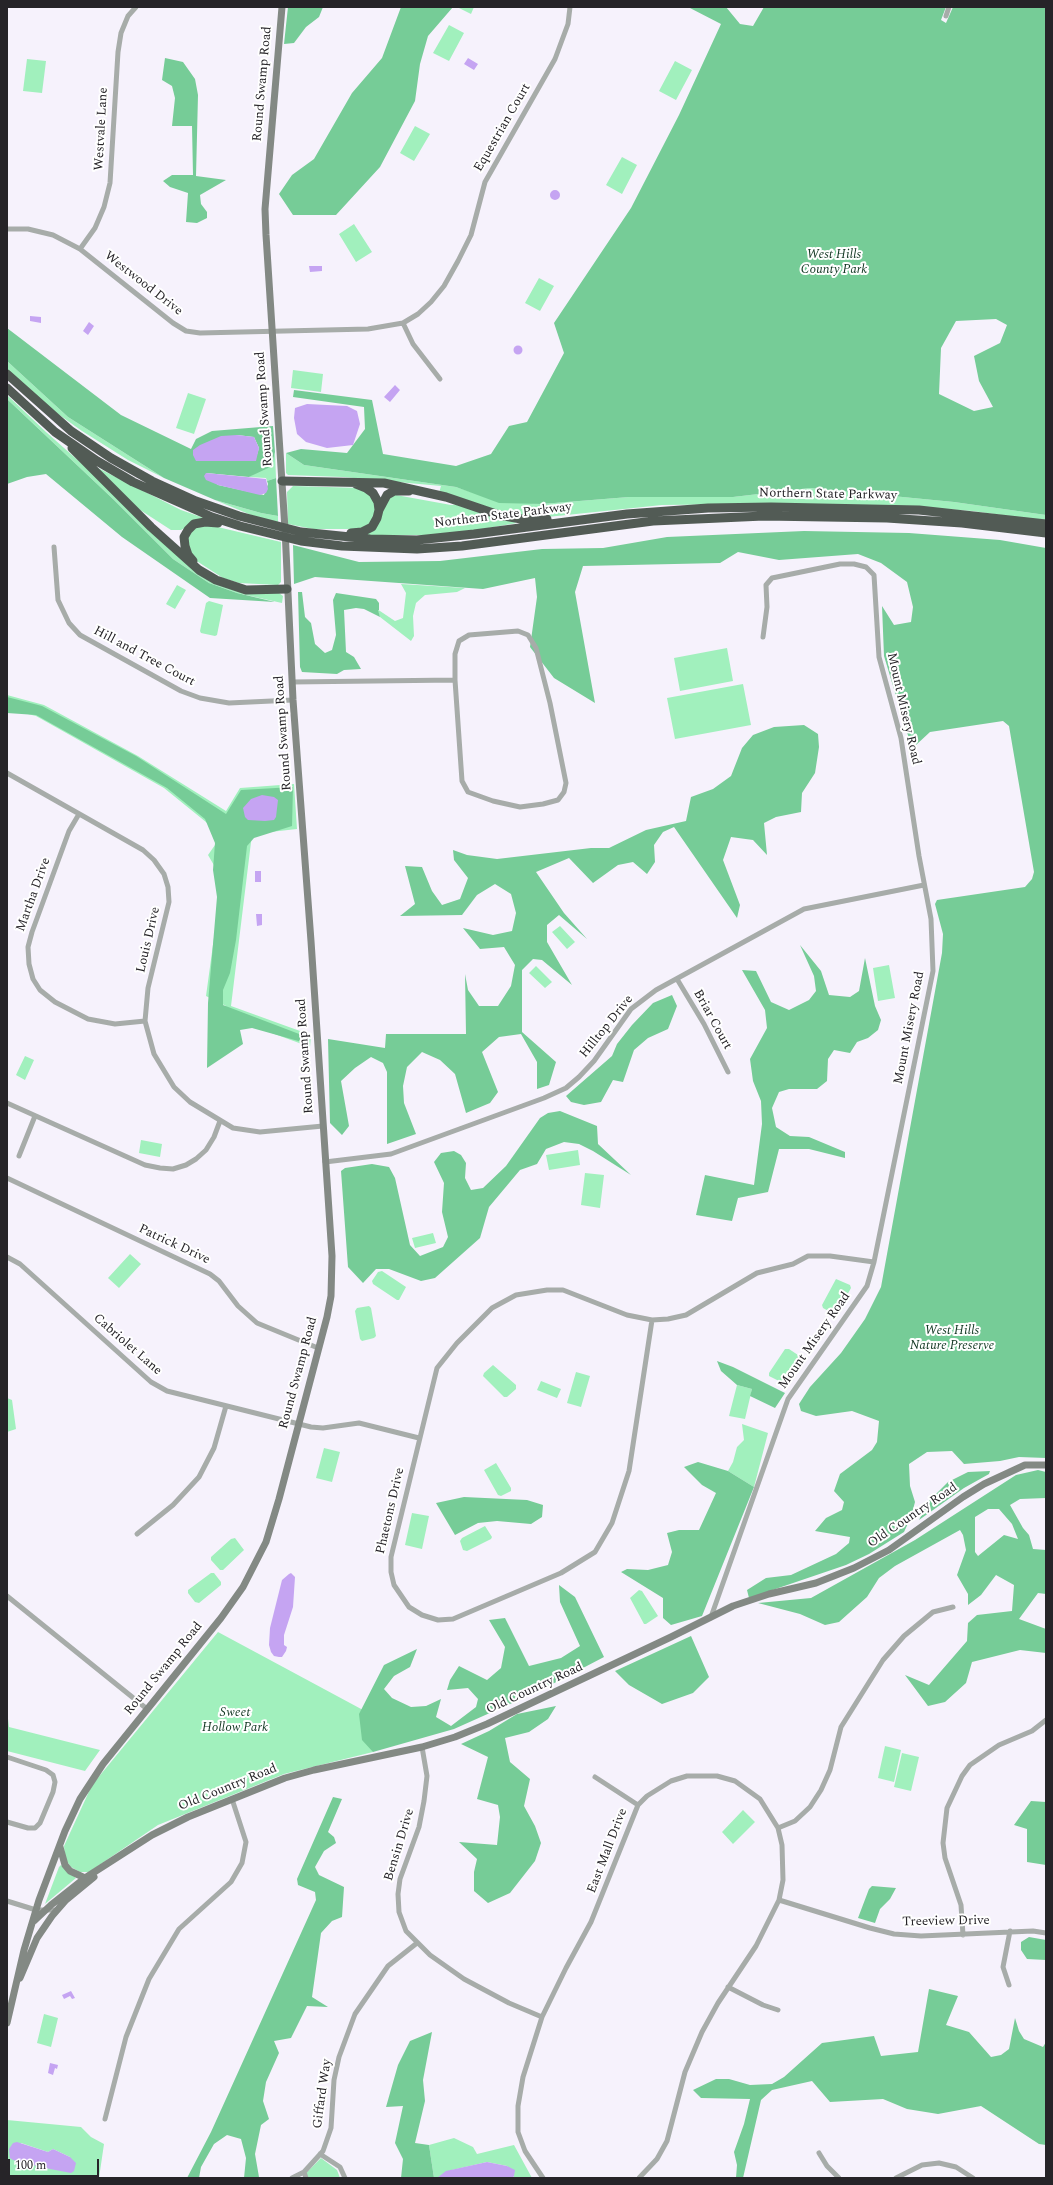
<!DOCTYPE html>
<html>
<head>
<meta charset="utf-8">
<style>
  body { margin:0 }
  #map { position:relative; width:1053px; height:2185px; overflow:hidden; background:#f6f2fc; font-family:Spectral,serif }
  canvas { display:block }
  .frame { position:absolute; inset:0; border:8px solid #262428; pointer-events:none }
  .scale { position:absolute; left:8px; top:2159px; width:91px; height:18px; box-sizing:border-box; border:2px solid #262428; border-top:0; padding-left:5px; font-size:12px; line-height:14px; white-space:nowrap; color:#262428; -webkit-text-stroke:3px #fff; paint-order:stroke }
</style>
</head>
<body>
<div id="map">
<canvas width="1053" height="2185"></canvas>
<div class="frame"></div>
<div class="scale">100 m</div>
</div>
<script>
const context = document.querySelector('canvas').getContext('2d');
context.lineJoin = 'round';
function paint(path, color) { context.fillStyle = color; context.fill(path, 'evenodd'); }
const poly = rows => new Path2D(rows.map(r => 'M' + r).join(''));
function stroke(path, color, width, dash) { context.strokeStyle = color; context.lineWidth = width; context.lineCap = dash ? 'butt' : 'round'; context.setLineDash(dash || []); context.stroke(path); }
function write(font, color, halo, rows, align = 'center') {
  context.font = font + ' Spectral,serif'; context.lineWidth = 4; context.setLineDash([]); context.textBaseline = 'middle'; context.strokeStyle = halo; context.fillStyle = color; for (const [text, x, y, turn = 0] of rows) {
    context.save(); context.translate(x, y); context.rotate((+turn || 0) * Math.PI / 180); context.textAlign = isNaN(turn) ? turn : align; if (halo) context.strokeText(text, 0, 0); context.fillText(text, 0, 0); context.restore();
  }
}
paint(poly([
  [457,7,474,7,471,14],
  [449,25,464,33,449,61,433,53],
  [27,59,46,61,42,93,23,91],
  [675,61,692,70,676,100,659,91],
  [415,126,430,134,414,161,400,153],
  [622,157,637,165,622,194,606,185],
  [354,224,372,252,356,262,339,234],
  [539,278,554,286,540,311,525,303],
  [7,361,68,417,164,478,128,460,82,431,51,409,7,369],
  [293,370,323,374,321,392,291,388],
  [188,393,206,399,194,434,176,428],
  [7,395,46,432,213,580,279,593,283,596,282,603,237,593,209,583,173,559,113,499,7,399],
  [275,452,276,478,267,481,266,478,249,477,272,464],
  [286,453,304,465,456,487,495,500,542,504,629,497,733,497,810,488,954,502,1046,515,1046,521,972,511,902,506,751,504,662,505,538,518,516,516,439,493,441,486,343,477,288,475,286,473],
  [96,467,181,510,204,518,181,530,171,530,131,504],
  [293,486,361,488,371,494,377,506,370,525,362,529,313,529,288,524,287,492],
  [396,495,451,505,461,504,517,523,471,531,428,535,367,535,383,506,391,496],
  [215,500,261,513,278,516,278,522,256,517],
  [205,524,281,542,281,582,278,585,239,583,223,578,192,558,187,542,189,535,194,529],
  [401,584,465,588,457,592,425,595,416,603,413,616,414,636,411,641,380,617,377,609,395,621,403,618,406,593],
  [177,585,186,590,175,609,166,604],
  [209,601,223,605,217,635,215,636,201,633,200,631,206,603],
  [727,648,733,681,680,691,674,658],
  [743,684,751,725,675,739,667,698],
  [7,695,44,705,138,756,226,811,240,788,294,784,297,829,252,834,231,1006,311,1035,310,1047,250,1025,230,1031,226,1006,206,996,222,879,208,855,222,835,164,788,36,716,7,709],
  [560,926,575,942,567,949,552,932],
  [889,965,895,998,878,1001,873,968],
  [536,966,552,982,545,988,529,973],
  [25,1056,34,1060,25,1080,16,1075],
  [141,1140,162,1144,160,1157,139,1153],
  [578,1150,580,1165,549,1170,546,1155],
  [585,1173,604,1175,600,1208,581,1205],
  [433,1233,436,1243,415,1248,412,1238],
  [130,1254,141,1264,119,1288,108,1278],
  [382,1271,406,1287,399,1300,397,1300,373,1284,372,1281,378,1272],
  [836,1279,850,1285,851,1288,837,1313,834,1314,823,1308,822,1305],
  [369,1306,371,1308,376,1336,374,1338,362,1341,360,1339,355,1311,357,1308],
  [785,1349,789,1349,798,1355,798,1358,782,1381,779,1381,769,1376,769,1373],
  [493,1365,516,1385,516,1389,507,1397,504,1397,483,1376,484,1373],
  [576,1372,590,1376,581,1407,567,1403],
  [541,1381,561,1389,557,1398,537,1390],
  [737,1385,752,1389,745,1419,729,1416],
  [7,1398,12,1400,16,1429,7,1432],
  [742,1424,768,1433,754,1487,728,1471,733,1462,737,1447,744,1440],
  [324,1448,340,1452,332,1482,316,1478],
  [496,1463,511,1488,511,1491,501,1496,498,1495,484,1470],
  [412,1513,429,1516,422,1549,405,1545],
  [485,1526,492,1537,491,1539,467,1551,463,1550,460,1541,462,1538],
  [235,1538,244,1550,223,1570,220,1570,211,1560,211,1557,231,1539],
  [211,1573,214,1573,221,1582,221,1585,199,1603,195,1602,188,1593,188,1590],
  [639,1590,642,1591,658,1616,646,1624,644,1624,630,1598],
  [218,1632,363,1710,373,1752,284,1774,158,1825,89,1872,80,1872,71,1867,65,1859,64,1846,92,1785],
  [7,1710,9,1727,100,1750,85,1771,7,1751],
  [885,1746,901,1750,894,1782,878,1778],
  [902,1753,919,1757,911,1791,894,1787],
  [743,1810,755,1822,733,1844,722,1832],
  [61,1865,76,1878,45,1904,59,1867],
  [44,2014,58,2018,51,2047,37,2043],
  [7,2120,81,2127,91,2137,104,2144,99,2178,7,2177],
  [21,2143,48,2152,53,2149,70,2157,10,2158,10,2154],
  [454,2138,473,2147,477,2154,514,2145,532,2178,513,2178,514,2176,507,2166,487,2162,452,2170,437,2178,434,2178,429,2145],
  [321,2158,337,2170,340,2178,308,2178,306,2173]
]), '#a1f0bd');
paint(poly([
  [288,7,323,7,319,17,306,27,294,43,284,44],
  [401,7,453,7,428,36,420,64,415,101,380,167,336,215,293,215,279,194,292,175,314,159,352,93,382,58],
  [688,7,726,7,740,24,753,26,764,7,946,7,941,20,946,23,953,7,1046,7,1046,515,954,502,810,488,733,497,629,497,542,504,499,503,456,487,304,465,286,453,301,449,347,453,365,429,364,407,293,397,294,390,372,400,383,454,456,466,491,454,509,426,527,422,564,353,554,323,631,208,679,115,721,24],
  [996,319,1007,325,1000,343,974,356,979,381,993,407,974,411,939,394,941,348,956,321],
  [165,58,183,62,195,79,198,95,196,176,226,180,200,195,201,204,207,212,207,218,197,223,186,222,188,193,170,187,163,181,172,175,193,175,192,126,172,126,175,98,172,86,162,80],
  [7,328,121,415,191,449,196,439,212,431,273,426,275,452,272,464,268,468,249,477,206,473,218,485,264,495,268,484,267,481,276,478,278,516,261,513,215,500,164,478,68,417,7,361],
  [237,435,254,437,259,448,255,461,196,461],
  [7,399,113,499,173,559,209,583,237,593,275,602,210,598,122,537,46,474,27,477,7,484],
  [804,531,909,533,1000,540,1046,548,1046,1458,1019,1457,1000,1461,964,1464,952,1451,927,1452,909,1464,910,1486,915,1502,911,1517,904,1532,869,1554,846,1565,749,1598,747,1590,766,1578,791,1575,836,1554,849,1543,850,1537,815,1531,826,1518,842,1510,844,1502,834,1491,840,1474,872,1450,877,1442,879,1421,852,1411,816,1416,801,1411,799,1404,810,1387,841,1353,865,1319,881,1287,942,953,943,934,935,904,937,900,1025,887,1032,879,1034,872,1009,726,1003,721,930,732,916,745,910,742,884,656,882,606,894,625,911,622,913,607,907,582,881,563,858,554,779,560,738,552,720,563,583,566,575,592,595,703,554,678,530,647,537,597,535,578,483,589,315,577,294,584,293,545,359,562,440,561,542,549,603,548,667,537],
  [298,592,302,592,305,617,311,623,315,644,325,653,332,650,336,635,333,600,336,593,376,599,379,603,379,610,378,610,380,617,364,609,356,608,344,610,346,652,354,657,361,669,344,670,337,674,302,672,300,667],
  [7,697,42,706,136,756,226,814,241,790,293,787,292,826,254,838,247,846,236,940,230,973,223,990,223,1005,307,1037,309,1044,252,1028,240,1030,243,1044,207,1068,208,1003,217,897,213,870,215,843,205,819,167,788,36,715,7,713],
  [804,725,818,734,819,747,815,773,802,793,801,812,776,817,764,823,767,855,753,840,731,837,723,860,740,905,737,918,674,827,663,832,654,845,655,862,647,874,633,862,618,865,593,883,569,858,536,872,564,913,587,939,559,915,547,925,547,942,572,985,542,960,533,959,522,970,522,1032,556,1062,549,1085,537,1089,537,1062,521,1034,499,1037,482,1052,498,1092,490,1103,466,1113,455,1074,440,1060,422,1052,407,1067,403,1086,404,1103,416,1134,387,1144,387,1072,383,1063,371,1057,355,1068,341,1081,349,1126,342,1135,330,1123,328,1039,385,1048,386,1034,466,1034,465,974,468,990,479,1006,498,1006,511,986,515,965,504,947,480,949,463,928,493,935,512,931,516,913,511,894,495,884,477,895,462,915,400,916,415,904,405,866,422,867,432,891,442,905,460,899,468,878,454,860,453,850,467,855,497,859,591,848,609,848,646,830,686,821,691,797,713,789,731,776,742,748,753,735,774,727],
  [800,945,821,971,829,995,850,997,859,991,865,958,875,1006,881,1020,878,1030,868,1038,857,1042,850,1053,834,1050,828,1059,827,1081,817,1089,789,1089,779,1092,772,1108,776,1127,790,1136,809,1137,845,1152,845,1158,809,1149,779,1149,768,1192,738,1198,732,1221,696,1215,705,1175,754,1185,762,1124,761,1101,753,1081,750,1059,767,1028,765,1010,742,970,756,971,771,1002,789,1010,809,1000,816,991,814,976],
  [672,995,677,1006,668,1029,648,1038,634,1050,623,1082,613,1080,601,1102,584,1105,571,1102,566,1096,612,1056,617,1044,632,1025,653,1003],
  [560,1111,597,1126,598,1144,631,1175,593,1151,579,1144,564,1142,546,1149,537,1164,520,1170,489,1207,480,1238,435,1278,421,1281,389,1269,376,1269,363,1283,348,1267,341,1171,345,1168,372,1164,389,1167,395,1178,410,1245,420,1256,443,1247,448,1237,442,1212,444,1183,434,1162,441,1153,454,1151,461,1155,466,1163,465,1178,471,1190,483,1188,506,1166,540,1118,548,1113],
  [717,1361,733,1367,785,1393,775,1408,750,1396,752,1389,737,1385,721,1371],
  [698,1462,728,1471,754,1487,702,1616,671,1625,663,1618,663,1598,621,1572,627,1569,648,1570,668,1565,672,1552,667,1533,679,1530,699,1530,716,1493,702,1485,684,1467],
  [1038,1470,1046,1472,1046,1498,1020,1499,1010,1505,1023,1528,1029,1535,1033,1549,1046,1550,1046,1594,1038,1593,1019,1619,1046,1629,1046,1653,1020,1650,972,1662,966,1683,945,1702,928,1706,905,1675,929,1685,967,1641,968,1623,977,1615,1012,1611,1014,1585,996,1575,981,1595,968,1605,968,1594,957,1575,966,1550,963,1535,960,1530,895,1566,879,1578,867,1597,839,1622,825,1625,800,1614,758,1603,811,1598,915,1540,1016,1475],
  [988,1509,999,1509,1012,1524,1018,1539,1004,1535,978,1556,975,1552,975,1517],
  [990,1471,989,1474,964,1488,919,1520,928,1502,948,1482,968,1472],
  [464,1497,527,1500,543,1505,542,1517,531,1524,497,1521,478,1523,455,1535,436,1503],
  [559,1585,575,1597,604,1657,539,1691,454,1729,373,1752,362,1740,359,1714,384,1665,417,1649,410,1667,394,1676,384,1689,392,1698,411,1707,426,1706,441,1699,436,1717,451,1726,476,1707,478,1699,468,1688,447,1690,450,1680,459,1666,487,1680,501,1668,505,1647,489,1620,505,1618,529,1666,561,1658,580,1646,560,1602],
  [691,1636,709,1677,693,1693,662,1704,629,1685,615,1671],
  [556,1706,548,1719,529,1732,505,1738,510,1762,530,1779,524,1806,535,1826,541,1843,535,1861,510,1893,488,1903,474,1891,474,1872,477,1859,459,1842,497,1845,500,1817,498,1805,477,1799,488,1757,461,1744,489,1731,517,1714],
  [333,1797,342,1799,328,1832,334,1837,336,1843,324,1851,315,1867,319,1875,344,1887,342,1917,332,1921,321,1933,312,1997,328,2007,307,2006,291,2038,274,2041,279,2053,266,2082,263,2101,269,2119,261,2125,255,2154,259,2177,244,2178,246,2158,241,2139,227,2135,214,2144,201,2167,199,2178,187,2178,211,2132,316,1900,315,1892,298,1885,297,1879],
  [1031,1801,1046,1802,1046,1865,1027,1862,1027,1829,1014,1825],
  [872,1886,896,1888,890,1899,880,1909,875,1923,858,1918,869,1889],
  [1029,1937,1046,1940,1046,1960,1027,1959,1021,1950,1021,1942],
  [929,1989,958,1996,946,2025,969,2032,991,2057,1001,2055,1009,2049,1015,2018,1019,2031,1024,2039,1043,2047,1046,2042,1046,2145,1039,2144,981,2106,938,2114,907,2109,883,2099,830,2102,812,2081,772,2090,761,2100,743,2178,736,2178,737,2165,734,2152,744,2124,750,2099,701,2098,693,2090,716,2079,729,2079,750,2085,772,2084,784,2077,822,2043,874,2036,881,2056,918,2052],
  [432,2032,423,2080,425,2101,415,2143,429,2145,434,2178,401,2178,403,2159,395,2143,403,2106,386,2107,398,2065,410,2041]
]), '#76cc97');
paint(poly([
  [468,58,478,64,474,70,464,64],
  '550 195a5 5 0 1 1 10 0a5 5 0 1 1-10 0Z',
  [309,266,322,266,322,271,310,272],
  [30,316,41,317,41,323,30,321],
  [89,322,94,326,88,335,83,331],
  '513.5 350a4.5 4.5 0 1 1 9 0a4.5 4.5 0 1 1-9 0Z',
  [395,385,400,390,390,402,384,397],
  [307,404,347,406,357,411,360,424,353,445,327,448,306,442,297,434,294,418,295,408],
  [237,435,254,437,259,448,256,461,196,461,193,455,193,450,200,445,221,436],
  [206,473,266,479,268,489,266,493,260,495,218,485,206,480,204,476],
  [262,795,274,797,278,800,276,817,274,820,265,821,248,820,245,817,243,808,251,799],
  [255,871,261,871,261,882,255,882],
  [256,914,262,914,262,925,257,926],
  [291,1573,295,1577,293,1607,284,1635,284,1645,287,1647,286,1651,282,1657,279,1657,274,1656,271,1652,269,1645,270,1628,282,1580,289,1574],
  [71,1991,75,1998,72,1999,70,1996,64,1999,62,1995],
  [50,2063,58,2065,57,2069,55,2068,53,2075,48,2073],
  [17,2142,48,2152,53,2149,70,2157,76,2163,74,2171,71,2173,45,2168,13,2160,10,2158,9,2149,13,2143],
  [487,2162,507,2166,515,2170,514,2176,513,2178,437,2178,446,2171]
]), '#c5a4f2');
stroke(poly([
  [946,16,949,7],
  [7,229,28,229,53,235,80,249,173,323,186,331,200,333,368,329,403,323,418,314,431,302,444,286,458,261,471,235,485,182,555,59,568,24,570,7],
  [80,249,95,228,104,207,110,183,118,52,121,33,128,16,136,7],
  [403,323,413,344,440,379],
  [54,547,58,600,69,623,80,635,181,691,200,698,229,703,293,700],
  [292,682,455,680,455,654,459,641,469,635,518,631,528,635,536,648,550,703,566,783,564,792,558,800,543,804,520,807,493,801,468,792,462,781,455,680],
  [7,773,143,850,154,860,164,874,168,887,169,902,148,988,145,1021,154,1054,174,1087,190,1102,233,1128,260,1132,323,1126],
  [79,814,69,831,32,932,28,947,29,964,33,979,40,990,55,1002,88,1019,115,1024,145,1021],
  [677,979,704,1024,728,1072],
  [7,1103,145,1165,160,1168,173,1169,186,1165,196,1159,206,1150,214,1137,220,1121],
  [19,1156,35,1116],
  [325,1162,391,1154,544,1098,566,1088,579,1077,594,1061,631,1009,656,990,804,909,924,885],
  [7,1178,210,1274,219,1281,238,1306,257,1323,318,1348],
  [7,1257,20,1264,151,1382,167,1391,311,1427,323,1428,359,1423,419,1438],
  [652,1320,629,1471,612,1523,595,1552,561,1573,453,1619,438,1620,422,1615,409,1607,394,1585,391,1572,391,1557,437,1368,457,1343,492,1308,516,1295,547,1290,563,1290,627,1315,652,1320,668,1319,686,1315,757,1273,793,1264,808,1256,830,1256,874,1262],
  [137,1534,173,1505,199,1477,214,1448,226,1406],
  [7,1596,147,1709],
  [711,1617,788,1399,867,1286,874,1262,933,971,931,919,919,856,901,738,879,657,874,575,866,567,854,564,840,564,772,578,766,585,767,607,763,637],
  [422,1747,427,1776,424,1801,419,1827,400,1879,398,1894,399,1912,406,1931,430,1955,464,1979,509,2003,542,2017],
  [7,1757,46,1770,53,1775,55,1782,53,1792,40,1823,35,1828,28,1828,7,1822],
  [595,1777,638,1805],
  [778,1828,795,1821,810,1807,821,1790,830,1770,841,1727,883,1660,904,1636,933,1612,953,1607],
  [779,1900,870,1928,894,1934,921,1936,1033,1931,1046,1933],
  [7,1901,36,1910,56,1910],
  [963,1935,961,1905,945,1858,943,1843,947,1808,962,1776,970,1765,999,1745,1032,1731,1046,1720],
  [1009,1985,1003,1967,1010,1931],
  [728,1987,763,2005,778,2010],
  [105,2119,126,2037,149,1979,179,1929,231,1882,242,1863,246,1842,232,1799],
  [819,2153,827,2166,839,2178],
  [320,2154,340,2167,345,2178],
  [304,2172,306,2178],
  [292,2178,304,2172,323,2151,331,2128,334,2080,339,2057,355,2014,388,1966,417,1943],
  [543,2178,525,2151,518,2132,518,2106,523,2077,542,2017,566,1968,591,1922,638,1805,647,1796,671,1781,687,1776,717,1776,735,1781,760,1799,778,1828,782,1845,783,1880,779,1900,756,1946,718,2003,702,2032,685,2072,667,2141,657,2159,639,2178],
  [896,2178,922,2165,939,2163,956,2167,973,2178]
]), '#a7aca9', 5);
stroke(poly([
  [60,1847,65,1865,70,1871,85,1878],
  [34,1921,51,1905,85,1878,152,1835,188,1817,285,1778,314,1770,422,1747,455,1737,487,1724,671,1637,733,1606,769,1594,816,1583,854,1568,889,1550,963,1497,984,1484,1025,1465,1046,1465],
  [20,1978,37,1938,52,1916,66,1900,94,1877],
  [7,2023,24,1950,39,1900,65,1831,80,1799,103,1764,221,1618,243,1587,266,1542,279,1499,327,1317,331,1296,332,1256,311,941,293,700,285,529,266,235,265,209,282,7]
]), '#838984', 7);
stroke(poly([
  [7,374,71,431,111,458,152,481,196,501,239,516,301,532,370,539,417,540,474,534,627,514,708,508,771,507,919,510,1046,524],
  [7,388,55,432,97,461,133,482,212,517,240,526,301,541,342,546,417,549,462,546,653,521,764,516,887,518,962,523,1046,533],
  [72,448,151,527,199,570,216,580,246,590,287,589],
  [282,481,384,483,446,497,499,515,521,519,547,519],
  [379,510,387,495,394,491,409,491],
  [351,533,362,532,372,527,377,518,379,510,378,502,373,493,366,488,356,484],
  [193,561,188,555,185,546,184,537,188,530,194,524,205,522,218,523]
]), '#525b55', 9);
write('13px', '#262428', '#fff', [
  ["Round Swamp Road",263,84,-85],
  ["Equestrian Court",503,128,-60],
  ["Westvale Lane",102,129,-87],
  ["Westwood Drive",143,284,38],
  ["Round Swamp Road",265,409,-94],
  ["Northern State Parkway",828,495,1],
  ["Northern State Parkway",503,516,-7],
  ["Hill and Tree Court",144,657,28],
  ["Mount Misery Road",903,709,77],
  ["Round Swamp Road",284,733,-94],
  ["Martha Drive",34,895,-70],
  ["Louis Drive",149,940,-77],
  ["Briar Court",712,1020,61],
  ["Hilltop Drive",607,1027,-51],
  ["Mount Misery Road",910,1028,-79],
  ["Round Swamp Road",306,1056,-94],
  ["Patrick Drive",174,1245,25],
  ["Mount Misery Road",815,1341,-55],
  ["Cabriolet Lane",127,1345,41],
  ["Round Swamp Road",299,1373,-75],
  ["Phaetons Drive",391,1511,-77],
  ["Old Country Road",913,1516,-34],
  ["Round Swamp Road",164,1669,-51],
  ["Old Country Road",535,1689,-25],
  ["Old Country Road",228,1788,-22],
  ["Bensin Drive",400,1845,-73],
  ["East Mall Drive",608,1851,-69],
  ["Treeview Drive",946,1922,-1],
  ["Giffard Way",323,2094,-82]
]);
write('italic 13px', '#103621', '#fff', [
  ["West Hills",834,255],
  ["County Park",834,270],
  ["West Hills",952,1331],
  ["Nature Preserve",952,1346],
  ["Sweet",235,1713],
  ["Hollow Park",235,1728]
]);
</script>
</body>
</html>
